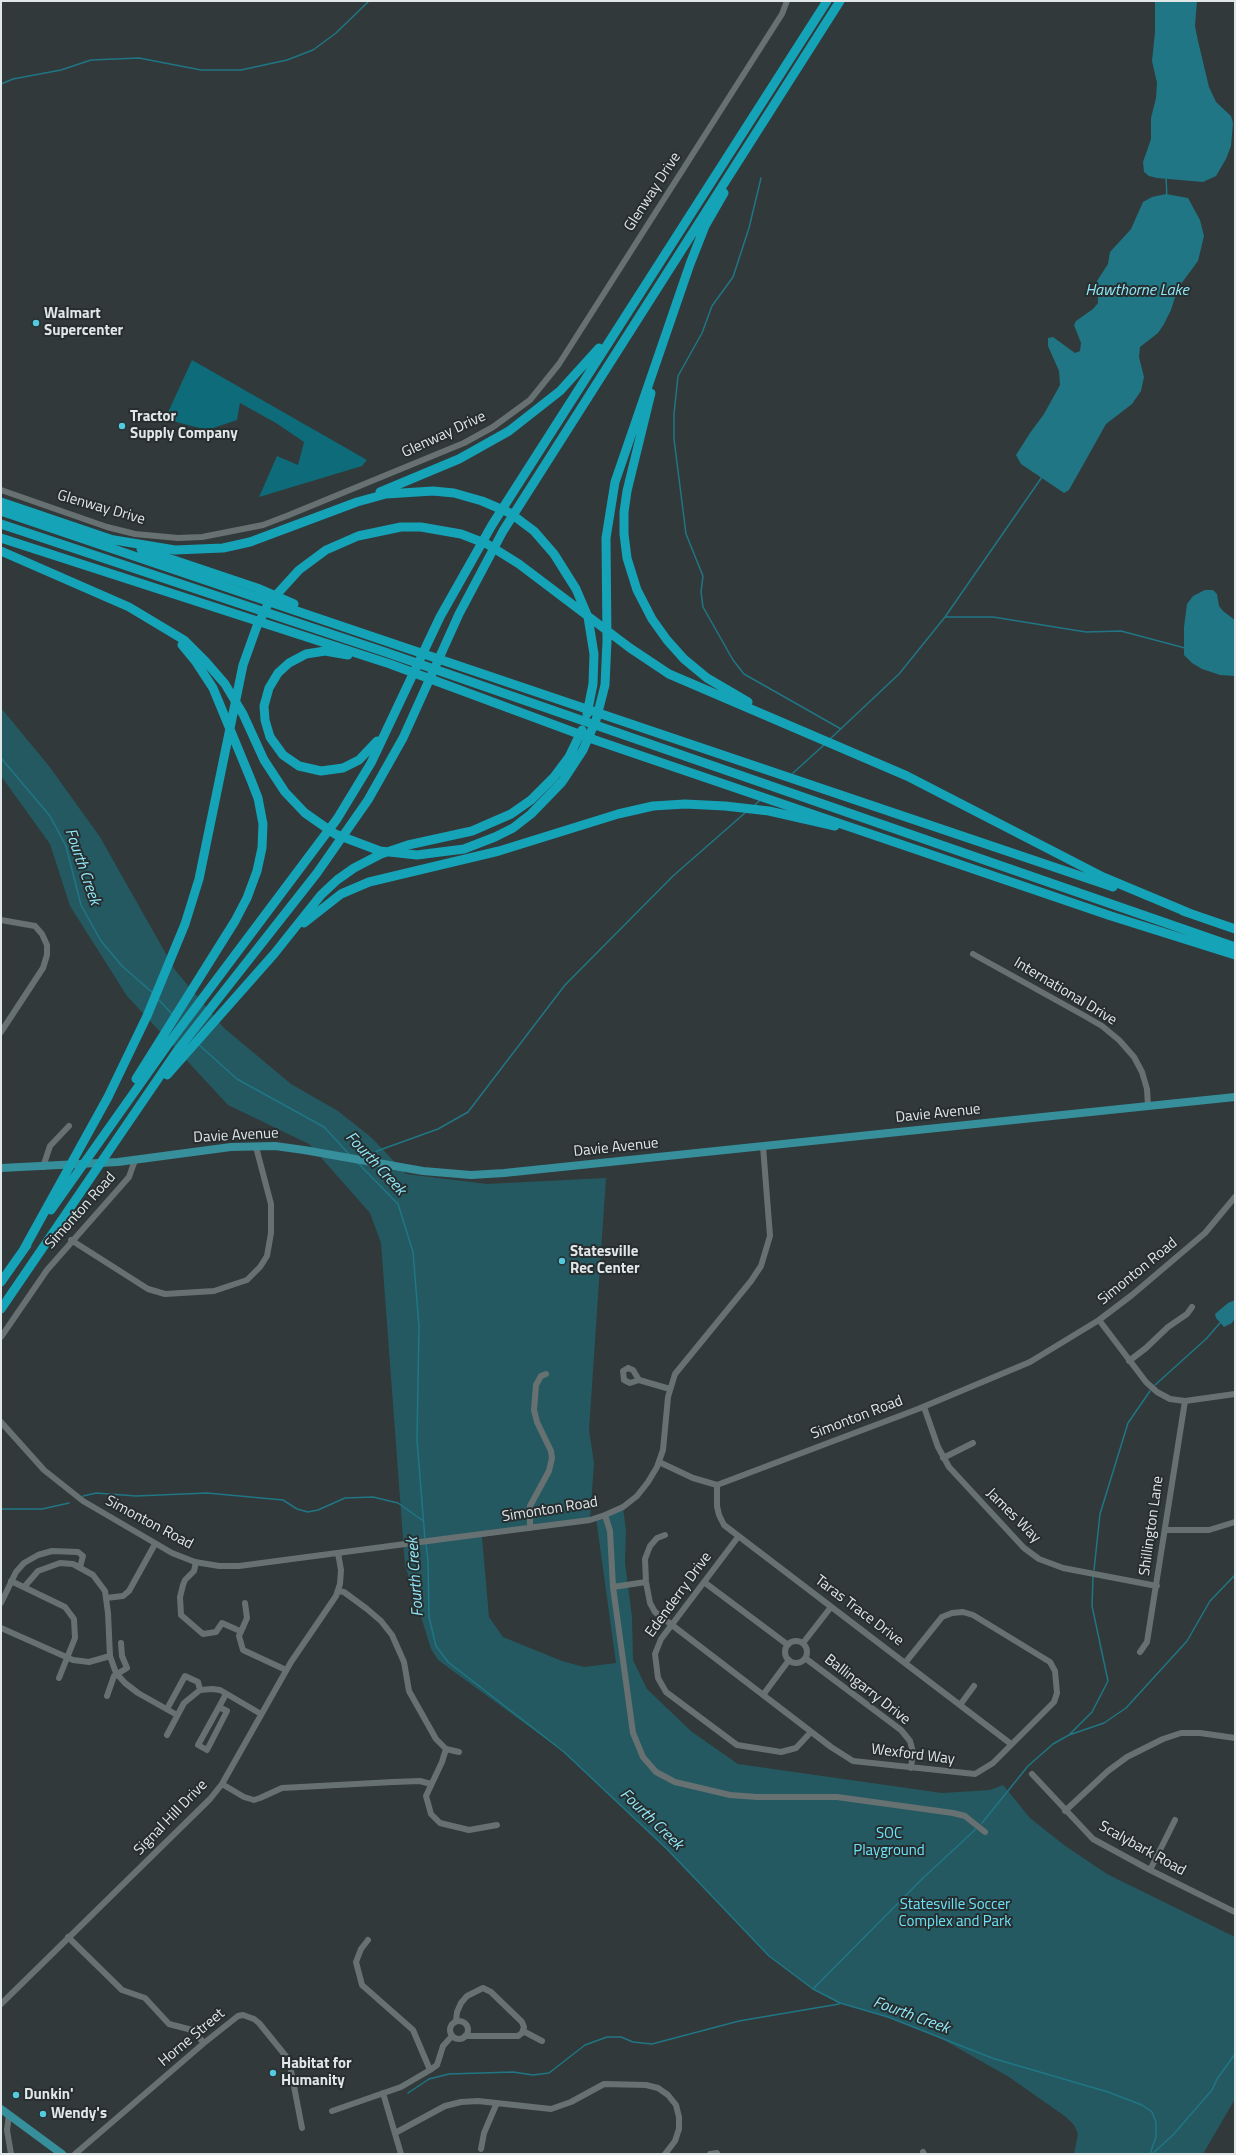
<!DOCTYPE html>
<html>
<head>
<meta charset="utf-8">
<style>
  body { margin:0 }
  #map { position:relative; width:1236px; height:2155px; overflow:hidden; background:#31393a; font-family:"Titillium Web",sans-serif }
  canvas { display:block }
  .frame { position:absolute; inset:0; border:2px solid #e1e6e7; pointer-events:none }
</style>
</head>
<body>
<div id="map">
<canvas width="1236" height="2155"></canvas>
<div class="frame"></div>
</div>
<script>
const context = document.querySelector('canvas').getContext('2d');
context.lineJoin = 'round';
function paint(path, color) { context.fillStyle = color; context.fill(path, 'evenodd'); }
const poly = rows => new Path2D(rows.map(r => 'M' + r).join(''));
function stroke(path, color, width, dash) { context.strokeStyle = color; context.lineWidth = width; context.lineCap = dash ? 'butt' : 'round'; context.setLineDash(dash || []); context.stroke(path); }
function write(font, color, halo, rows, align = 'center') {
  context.font = font + ' "Titillium Web",sans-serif'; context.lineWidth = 4; context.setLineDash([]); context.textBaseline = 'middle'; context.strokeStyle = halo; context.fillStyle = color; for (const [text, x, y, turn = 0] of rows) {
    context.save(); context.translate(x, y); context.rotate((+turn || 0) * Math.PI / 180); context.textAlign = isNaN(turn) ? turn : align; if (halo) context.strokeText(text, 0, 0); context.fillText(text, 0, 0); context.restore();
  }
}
paint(poly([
  [1,708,49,766,100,837,175,970,224,1028,291,1084,338,1111,372,1138,406,1174,487,1184,606,1178,589,1430,594,1463,590,1520,482,1537,489,1617,503,1637,562,1661,584,1667,616,1663,596,1518,623,1507,626,1530,625,1563,632,1617,633,1660,647,1689,692,1732,738,1764,942,1793,990,1790,1003,1785,1030,1818,1064,1845,1107,1874,1235,1937,1235,2099,1203,2154,1074,2154,1078,2134,1074,2125,1066,2117,1009,2077,942,2039,888,2017,840,2003,813,1989,769,1956,667,1849,564,1752,438,1660,431,1649,405,1565,381,1243,370,1213,309,1144,228,1105,127,996,70,906,50,844,1,776]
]), '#245962');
paint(poly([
  [192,360,367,460,362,466,259,497,277,456,298,465,304,442,276,423,240,403,237,420,207,430,165,419]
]), '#0e6b79');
paint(poly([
  [1155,1,1197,1,1195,26,1198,41,1209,87,1216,102,1231,116,1233,123,1231,146,1226,159,1216,176,1203,182,1157,178,1149,176,1144,172,1143,162,1151,139,1151,118,1156,98,1157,83,1152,61,1155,32],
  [1166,194,1188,198,1200,220,1204,236,1198,261,1178,288,1171,310,1164,324,1158,333,1140,347,1139,357,1144,377,1141,391,1132,404,1106,424,1069,490,1064,493,1021,464,1016,455,1030,433,1044,414,1060,385,1059,371,1048,346,1048,338,1053,337,1075,353,1080,351,1081,343,1074,325,1076,321,1093,309,1098,303,1097,281,1108,264,1110,252,1131,229,1143,202,1152,197],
  [1205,590,1213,590,1217,594,1219,606,1223,611,1235,620,1235,676,1220,675,1202,669,1192,663,1184,655,1184,627,1187,604,1193,596],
  [1235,1300,1235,1318,1232,1323,1224,1327,1216,1318,1215,1314,1228,1303]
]), '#207684');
stroke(poly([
  [1,84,13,79,61,70,91,60,139,58,201,70,241,70,287,60,313,50,336,33,369,1],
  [761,178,749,228,733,277,712,306,702,333,678,376,674,414,674,439,686,534,703,576,701,592,703,607,733,660,744,674,841,729],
  [1166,178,1167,197],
  [945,617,993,617,1086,632,1121,631,1185,648],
  [830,739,899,674,945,617,1042,477],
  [1,758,50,816,66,846,81,905,101,941,122,966,153,993],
  [793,773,825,744],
  [754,806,760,800],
  [158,999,172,1014],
  [198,1044,237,1079,324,1127,350,1155],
  [369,1158,377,1151,438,1129,468,1112,565,985,673,876,746,812],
  [357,1162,398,1204,413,1252,419,1326,417,1440,425,1540],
  [1155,1385,1206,1339,1220,1323],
  [83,1496,96,1493,136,1496,207,1493,283,1500,297,1509,308,1512,318,1510,345,1498,373,1497,398,1503,422,1520],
  [1,1509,42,1509,69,1503],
  [426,1544,428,1561,429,1617,436,1646,448,1662,564,1752,667,1849,769,1956,813,1989,840,2003,888,2017,992,2058,1108,2092,1142,2105,1152,2112,1156,2122,1156,2137,1150,2154],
  [1094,1570,1100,1514,1128,1423,1150,1391],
  [1069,1735,1092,1712,1108,1681,1092,1606,1093,1577],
  [982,1823,1028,1766,1053,1744,1069,1735,1104,1723,1126,1708,1187,1641,1210,1601,1235,1575],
  [814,1988,923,1878,977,1828],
  [408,2093,429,2079,449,2074,513,2072,533,2075,549,2073,585,2045,607,2037,621,2037,633,2042,652,2044,739,2021,839,2004],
  [1152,2154,1173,2135,1212,2090,1217,2079,1235,2054]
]), '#207684', 1.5);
stroke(poly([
  [1,490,107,527,135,534,178,538,202,537,263,525,289,515,464,443,493,427,530,400,559,364,782,14,787,1],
  [1,920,35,926,42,934,47,945,47,955,43,968,1,1032],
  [973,954,1083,1015,1102,1026,1119,1040,1134,1057,1142,1072,1147,1089,1148,1106],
  [43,1167,50,1146,69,1126],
  [71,1240,148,1289,165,1294,214,1291,247,1280,260,1267,267,1256,271,1233,271,1204,256,1147],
  [1099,1320,1146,1382,1157,1392,1170,1399,1185,1401,1235,1394],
  [1,1337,47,1270,129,1177,135,1160],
  [1129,1361,1146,1348,1168,1327,1187,1314,1192,1307],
  [628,1368,633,1370,639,1380,630,1383,624,1380,623,1371,628,1368],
  [639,1380,670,1389],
  [924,1407,938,1447,949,1467,1024,1548,1039,1559,1063,1568,1157,1586],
  [1,1422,44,1470,83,1501,172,1553,195,1562,219,1566,239,1566,443,1539,590,1520,605,1515,623,1507,637,1496,648,1482,657,1467,663,1450,668,1397,675,1374,751,1281,761,1266,770,1236,763,1146],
  [943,1458,973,1443],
  [659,1462,693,1478,717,1485,918,1409,1030,1362,1099,1320,1132,1295,1205,1233,1235,1197],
  [717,1485,717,1506,719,1515,724,1525,1011,1744],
  [605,1515,610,1531,613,1587,633,1733,643,1757,656,1772,675,1782,730,1795,757,1797,837,1797,953,1813,965,1816,985,1832],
  [530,1528,530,1506,549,1471,552,1458,551,1451,537,1422,534,1410,536,1385,541,1376,546,1374],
  [1165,1530,1209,1530,1235,1522],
  [665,1535,657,1538,650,1546,645,1559,646,1582,650,1603,655,1612,831,1747,853,1761,975,1774,993,1763,1054,1702,1057,1693,1055,1671,1050,1662,973,1615,963,1612,952,1613,942,1617,905,1663],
  [738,1537,661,1639,655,1654,658,1678,666,1692,737,1745,781,1752,796,1748,811,1732],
  [196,1562,194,1571,185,1580,183,1585,180,1597,181,1615,203,1634,216,1632,222,1623,240,1631],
  [11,1581,65,1607,74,1619,75,1638,59,1678],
  [704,1582,788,1645],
  [25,1586,38,1571,60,1563,73,1564,93,1575,105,1591,108,1613,110,1656,116,1673,125,1683,138,1693,177,1715],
  [613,1587,646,1582],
  [338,1591,344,1592,367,1609,381,1621,392,1635,404,1662,409,1691,436,1739,446,1749,442,1762,426,1796,431,1814,440,1823,469,1830,497,1825],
  [106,1598,123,1596,129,1591,155,1544],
  [1,1603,16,1572,24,1563,38,1555,52,1551,78,1552,83,1556,80,1567],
  [245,1603,247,1618,239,1636,243,1650,286,1670],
  [1,1628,73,1660,89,1662,110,1656],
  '785 1652a11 11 0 1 1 22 0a11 11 0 1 1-22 0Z',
  [803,1643,831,1607],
  [1140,1652,1147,1642,1185,1401],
  [805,1658,901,1730,910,1741,913,1752,911,1768],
  [763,1695,789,1660],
  [107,1696,114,1676,127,1668,122,1656,121,1643],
  [960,1705,974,1686],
  [219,1707,227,1711,207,1750,198,1745,219,1707,226,1694],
  [167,1709,185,1676,198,1682,200,1690],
  [167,1735,184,1703,200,1690,212,1689,220,1690,261,1714],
  [446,1749,459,1752],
  [1032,1774,1093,1839,1150,1870,1235,1912],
  [222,1784,244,1797,254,1800,260,1798,282,1788,393,1782,420,1781,431,1784],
  [1065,1811,1108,1771,1127,1757,1163,1739,1181,1733,1200,1733,1235,1738],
  [1150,1870,1175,1820],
  [68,1937,122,1990,145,1998,169,2024,192,2030,204,2043],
  [1,2004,210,1799,222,1784,291,1662,336,1596,340,1584,341,1570,338,1553],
  '450 2030a9 9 0 1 1 18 0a9 9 0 1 1-18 0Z',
  [456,2021,457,2012,461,2003,467,1996,483,1988,491,1992,522,2022,524,2027,522,2033,518,2036,465,2036],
  [523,2031,542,2041],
  [430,2070,437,2065,443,2046,452,2036],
  [383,2093,401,2154],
  [332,2111,401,2087,430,2070,413,2030,362,1985,356,1962,361,1949,368,1940],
  [9,2115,7,2130,11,2154],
  [395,2133,445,2106,461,2102,478,2101,551,2109,571,2102,604,2084,646,2085,658,2088,668,2095,676,2105,679,2117,679,2129,675,2141,665,2154],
  [481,2149,484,2133,496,2105],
  [923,2152,924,2154],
  [75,2154,204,2043,238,2016,243,2015,254,2019,259,2023,289,2060,302,2128],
  [710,2154,717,2153]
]), '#687172', 6);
stroke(poly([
  [1,1168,118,1162,231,1147,275,1146,304,1150,423,1171,471,1175,504,1173,1235,1097],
  [1,2109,62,2154]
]), '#368f9b', 8);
stroke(poly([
  [651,393,627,491,624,512,624,534,627,558,637,590,652,619,667,640,684,659,707,678,748,702],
  [380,492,459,459,509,431,560,391,599,348],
  [1,502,113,540],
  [1,511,1113,887],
  [1,524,385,652,1235,947],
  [1,538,390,664,595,740,1111,916,1235,955],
  [108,539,175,550,223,548,250,542,357,502,386,494,433,491,454,493,482,501,510,513,534,531,554,554,576,589,588,617,594,654,593,684,587,714],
  [141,549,257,588,294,604],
  [1,551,129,607,184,640,206,662,225,684,243,714,264,760,285,792,305,813,335,834,380,851,417,855,464,849,495,837,513,828,531,814,562,782,583,750,596,720,605,685,607,641,606,538,615,482,690,264,705,226,724,193],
  [348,655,325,651,306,654,289,663,278,673,269,688,264,706,265,720,270,737,283,755,299,766,321,771,343,768,359,760,377,741],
  [1183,911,1235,929],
  [304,923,341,894,369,882,499,851,618,814,653,806,685,804,725,806,769,811,835,826],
  [167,1075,274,954,321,895,337,880,354,868,381,854,408,845,472,831,511,814,531,800,554,777,569,757,582,730],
  [136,1079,235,921,247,898,257,871,262,848,263,824,258,798,251,780,213,688,196,662,182,645],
  [51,1210,169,1043,337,819,371,763,440,617,492,525,827,1],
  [24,1249,108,1097,147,1016,185,924,199,879,243,665,257,626,268,604,299,570,326,550,358,536,401,527,421,527,461,534,487,544,519,564,630,648,669,674,907,776,1103,877,1189,913],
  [1,1282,27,1245],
  [1,1309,177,1051,317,873,368,800,403,738,459,614,503,531,840,1]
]), '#15a3b7', 9);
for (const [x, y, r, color] of [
  [36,323,4,"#54cade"],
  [122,426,4,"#54cade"],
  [562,1261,4,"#54cade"],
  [273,2073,4,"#54cade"],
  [16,2095,4,"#54cade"],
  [43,2114,4,"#54cade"]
]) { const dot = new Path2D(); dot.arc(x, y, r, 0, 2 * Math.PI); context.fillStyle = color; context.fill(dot); stroke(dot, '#272e30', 1.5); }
write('15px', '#e1e6e7', '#272e30', [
  ["Glenway Drive",653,192,-57],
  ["Glenway Drive",444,435,-25],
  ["Glenway Drive",101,508,16],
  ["International Drive",1065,992,31],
  ["Davie Avenue",938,1114,-6],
  ["Davie Avenue",236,1136,-3],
  ["Davie Avenue",616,1148,-6],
  ["Simonton Road",81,1211,-48],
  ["Simonton Road",1138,1272,-39],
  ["Simonton Road",857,1418,-21],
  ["Simonton Road",550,1510,-9],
  ["James Way",1013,1516,45],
  ["Simonton Road",149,1523,28],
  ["Shillington Lane",1152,1526,-82],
  ["Edenderry Drive",679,1595,-54],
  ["Taras Trace Drive",859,1611,37],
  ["Ballingarry Drive",867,1690,38],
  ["Wexford Way",913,1755,7],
  ["Signal Hill Drive",171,1818,-46],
  ["Scalybark Road",1142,1849,29],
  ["Horne Street",192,2038,-40]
]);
write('bold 15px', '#e1e6e7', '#272e30', [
  ["Walmart",44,314],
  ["Supercenter",44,331],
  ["Tractor",130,417],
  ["Supply Company",130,434],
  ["Statesville",570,1252],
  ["Rec Center",570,1269],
  ["Habitat for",281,2064],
  ["Humanity",281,2081],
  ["Dunkin'",24,2095],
  ["Wendy's",51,2114]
], 'left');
write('15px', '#6be3f8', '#272e30', [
  ["SOC",889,1834],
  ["Playground",889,1851],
  ["Statesville Soccer",955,1905],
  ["Complex and Park",955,1922]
]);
write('italic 16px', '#90e9fa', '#272e30', [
  ["Hawthorne Lake",1137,291],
  ["Fourth Creek",82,867,71],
  ["Fourth Creek",375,1164,47],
  ["Fourth Creek",416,1577,-94],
  ["Fourth Creek",651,1820,44],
  ["Fourth Creek",911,2016,20]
]);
</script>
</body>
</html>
